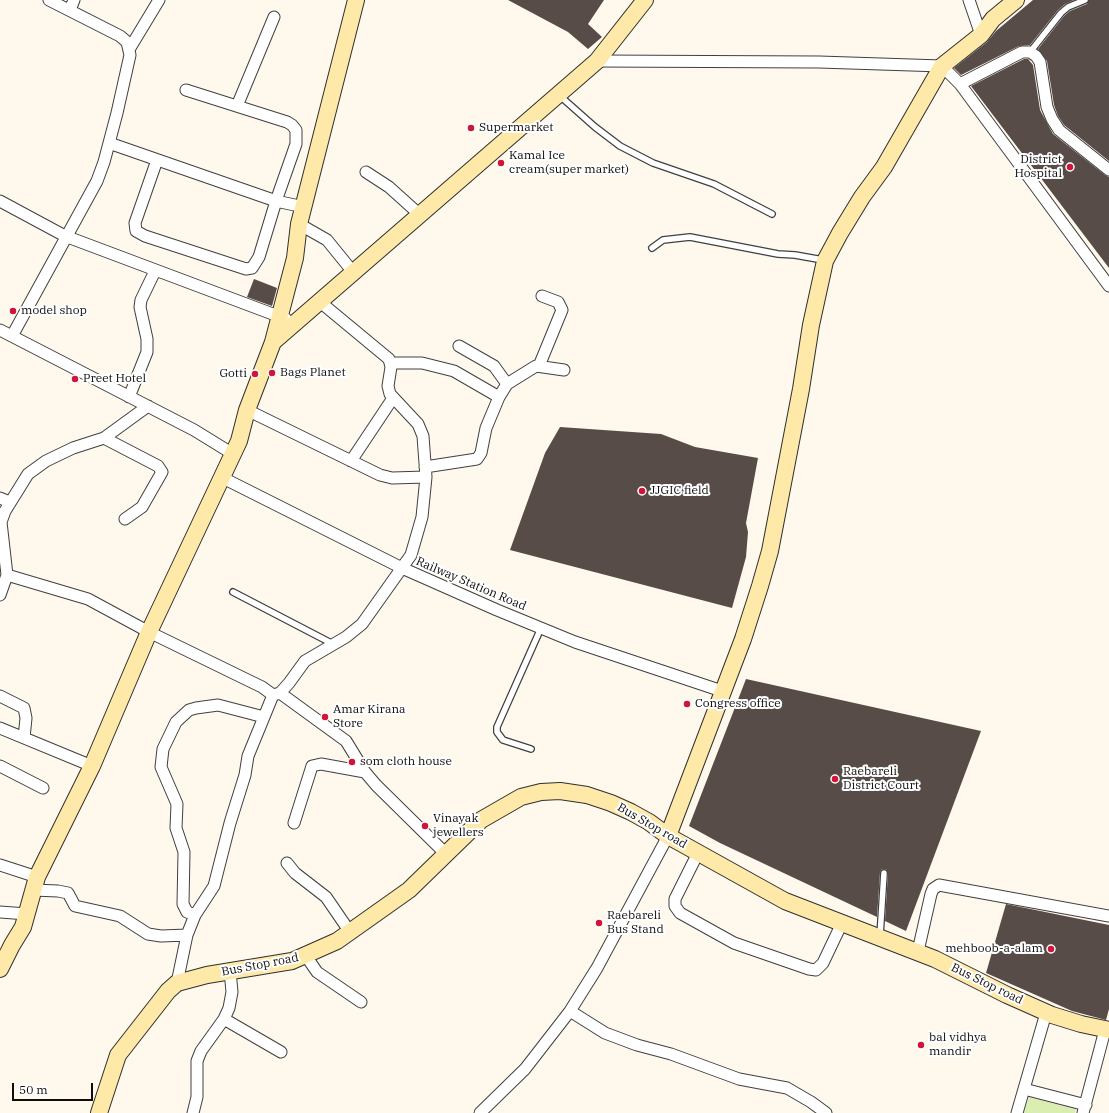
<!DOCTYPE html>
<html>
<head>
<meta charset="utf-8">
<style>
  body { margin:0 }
  #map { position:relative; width:1109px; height:1113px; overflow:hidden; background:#fff9ed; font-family:"IBM Plex Serif",serif }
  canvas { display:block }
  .scale { position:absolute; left:12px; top:1083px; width:81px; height:18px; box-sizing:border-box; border:2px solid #0d0d0d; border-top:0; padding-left:5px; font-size:12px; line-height:14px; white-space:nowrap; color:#0d0d0d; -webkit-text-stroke:3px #fff; paint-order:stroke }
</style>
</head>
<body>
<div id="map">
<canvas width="1109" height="1113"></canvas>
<div class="scale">50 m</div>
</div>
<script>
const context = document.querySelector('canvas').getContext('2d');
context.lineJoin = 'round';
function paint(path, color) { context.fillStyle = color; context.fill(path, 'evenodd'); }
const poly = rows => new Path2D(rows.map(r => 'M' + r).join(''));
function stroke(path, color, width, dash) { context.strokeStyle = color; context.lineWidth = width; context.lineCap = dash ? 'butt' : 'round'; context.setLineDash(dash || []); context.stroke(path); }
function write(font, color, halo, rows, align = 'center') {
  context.font = font + ' "IBM Plex Serif",serif'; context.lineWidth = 4; context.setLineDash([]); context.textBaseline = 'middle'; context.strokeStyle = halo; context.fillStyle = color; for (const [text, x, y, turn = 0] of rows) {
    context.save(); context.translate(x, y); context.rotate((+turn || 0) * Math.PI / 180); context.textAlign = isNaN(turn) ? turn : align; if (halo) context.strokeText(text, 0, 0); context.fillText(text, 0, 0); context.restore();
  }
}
paint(poly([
  [1029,1097,1076,1109,1075,1113,1024,1113]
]), '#daeeb2');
paint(poly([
  [508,0,604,0,588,24,602,37,588,49,568,32],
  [1033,0,1074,0,1065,4,1058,10,1030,45,1019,46,961,75,954,68,987,42,996,31],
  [1089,0,1109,0,1109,161,1064,125,1058,116,1054,105,1047,61,1038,49,1064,16,1070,11,1087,4],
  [1024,59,1028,59,1033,65,1040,110,1053,134,1105,175,1109,177,1109,268,971,86],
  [254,279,277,288,272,306,247,297],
  [560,427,661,434,695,447,758,458,746,523,748,532,746,557,732,608,510,550,545,453],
  [746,679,981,731,906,931,885,921,888,873,886,869,882,869,880,872,877,917,720,843,689,826],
  [1006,904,1109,925,1109,1009,1106,1020,1072,1011,986,973]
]), '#574c48');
const lane = poly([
  [1030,52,1061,13,1068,7,1085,0],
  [560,96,595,127,620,146,653,163,714,184,772,214],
  [652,248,663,240,690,237,778,254,795,255,823,260],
  [233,592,333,644],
  [531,749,503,740,497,732,497,727,541,628],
  [880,936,884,873]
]);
const street = poly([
  [969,0,981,35],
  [70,10,74,0],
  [130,48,159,0],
  [597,61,819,62,942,66,960,84,1109,286],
  [960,84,1022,52,1030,52,1036,56,1040,62,1047,107,1052,119,1059,130,1109,170],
  [237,106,274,17],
  [109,143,276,201,304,207],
  [157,160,135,223,136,231,145,236,246,269,252,268,259,257,276,201,296,144,296,130,292,125,287,122,186,90],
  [366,172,389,187,419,214],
  [0,201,65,236,286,319],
  [299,224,327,240,353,272],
  [0,330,194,430,233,454],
  [12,336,97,181,104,162,117,113,130,55,127,42,120,36,49,0],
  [459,346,494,366,507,384],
  [390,363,422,363,454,371,499,397],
  [539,366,562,310,558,302,542,296],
  [129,397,147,352,147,339,140,307,141,300,155,271],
  [247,410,380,475,392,478,426,477],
  [104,438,158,466,162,472,142,507,125,519],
  [351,461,393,398],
  [425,467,477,459,481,453,486,428,499,397,507,384,536,366,564,370],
  [221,477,402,568,497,610,575,642,722,691],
  [0,498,10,502],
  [7,575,88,599,149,632,262,687,273,695,248,756,245,775,230,823,214,886,195,915,187,935,177,983],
  [0,595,7,575,1,522,5,511,28,474,46,461,73,448,104,438,148,406],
  [280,693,346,741,365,772,376,785,446,854],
  [273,695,280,693,289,683,305,661,346,637,362,624,411,555,422,517,426,477,423,436,418,424,390,394,388,386,391,367,389,359,319,301],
  [0,696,24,708,26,718,24,738],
  [0,728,92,766],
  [0,766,43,788],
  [294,823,312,766,321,764,365,772],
  [698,853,675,899,675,906,680,913,734,943,809,969,816,970,823,963,842,923],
  [287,863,295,873,326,897,350,932],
  [0,865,37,877],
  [33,890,58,891,68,893,75,906,120,916,148,934,161,936,187,935],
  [0,912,27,914],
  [195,915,187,912,183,904,184,852,176,828,177,804,161,767,163,749,176,722,189,710,196,708,218,705,264,717],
  [918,951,931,894,933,889,939,885,1109,916],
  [306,956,317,972,361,1002],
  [570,1011,605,1033,637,1045,671,1054,739,1079,787,1088,811,1102,826,1113],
  [224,1019,281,1052],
  [1024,1089,1086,1105],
  [193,1113,197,1097,197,1061,201,1051,224,1019,229,1008,232,992,230,971],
  [480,1113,525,1069,570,1011,597,968,668,836],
  [1017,1113,1046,1013],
  [1083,1113,1105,1030]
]);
const secondary = poly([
  [273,342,295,258,299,224,356,0],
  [668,836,743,639,760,586,770,551,801,389,811,325,825,261,840,233,862,197,884,167,942,66,981,35,993,19,1016,0],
  [0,969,12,945,23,927,37,877,92,766,149,632,239,441,247,410,273,342,597,61,645,0],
  [99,1113,118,1055,168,991,177,983,207,975,292,961,337,941,409,890,481,820,521,797,541,792,560,791,587,795,611,803,631,812,649,822,668,836,785,901,935,959,1007,995,1052,1015,1081,1024,1109,1030]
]);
stroke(lane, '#404040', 8);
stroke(street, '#404040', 13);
stroke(secondary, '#2f2f2f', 18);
stroke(lane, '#fff', 5.5);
stroke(street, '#fff', 11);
stroke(secondary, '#ffe9a8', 16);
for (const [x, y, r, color] of [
  [471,128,4,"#cd1639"],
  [501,163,4,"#cd1639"],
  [1070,167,4,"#cd1639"],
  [13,311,4,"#cd1639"],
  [272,373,4,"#cd1639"],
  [255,374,4,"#cd1639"],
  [75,379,4,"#cd1639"],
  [642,491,4,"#cd1639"],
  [687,704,4,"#cd1639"],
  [325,717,4,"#cd1639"],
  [352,762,4,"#cd1639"],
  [835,779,4,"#cd1639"],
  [425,826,4,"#cd1639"],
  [599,923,4,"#cd1639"],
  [1051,949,4,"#cd1639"],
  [921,1045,4,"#cd1639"]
]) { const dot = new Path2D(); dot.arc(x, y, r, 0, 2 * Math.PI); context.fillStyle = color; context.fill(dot); stroke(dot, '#fff', 1.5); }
write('12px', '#0d0d0d', '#fff', [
  ["Supermarket",479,128],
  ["Kamal Ice",509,156],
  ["cream(super market)",509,170],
  ["District",1062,160,"right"],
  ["Hospital",1062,174,"right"],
  ["model shop",21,311],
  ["Bags Planet",280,373],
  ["Gotti",247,374,"right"],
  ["Preet Hotel",83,379],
  ["JJGIC field",650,491],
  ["Congress office",695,704],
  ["Amar Kirana",333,710],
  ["Store",333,724],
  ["som cloth house",360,762],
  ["Raebareli",843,772],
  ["District Court",843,786],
  ["Vinayak",433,819],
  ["jewellers",433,833],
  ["Raebareli",607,916],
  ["Bus Stand",607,930],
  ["mehboob-a-alam",1043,949,"right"],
  ["bal vidhya",929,1038],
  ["mandir",929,1052]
], 'left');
write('12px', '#0d0d0d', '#fff', [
  ["Railway Station Road",471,584,23],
  ["Bus Stop road",652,826,30],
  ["Bus Stop road",260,965,-11],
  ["Bus Stop road",987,984,26]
]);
</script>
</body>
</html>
